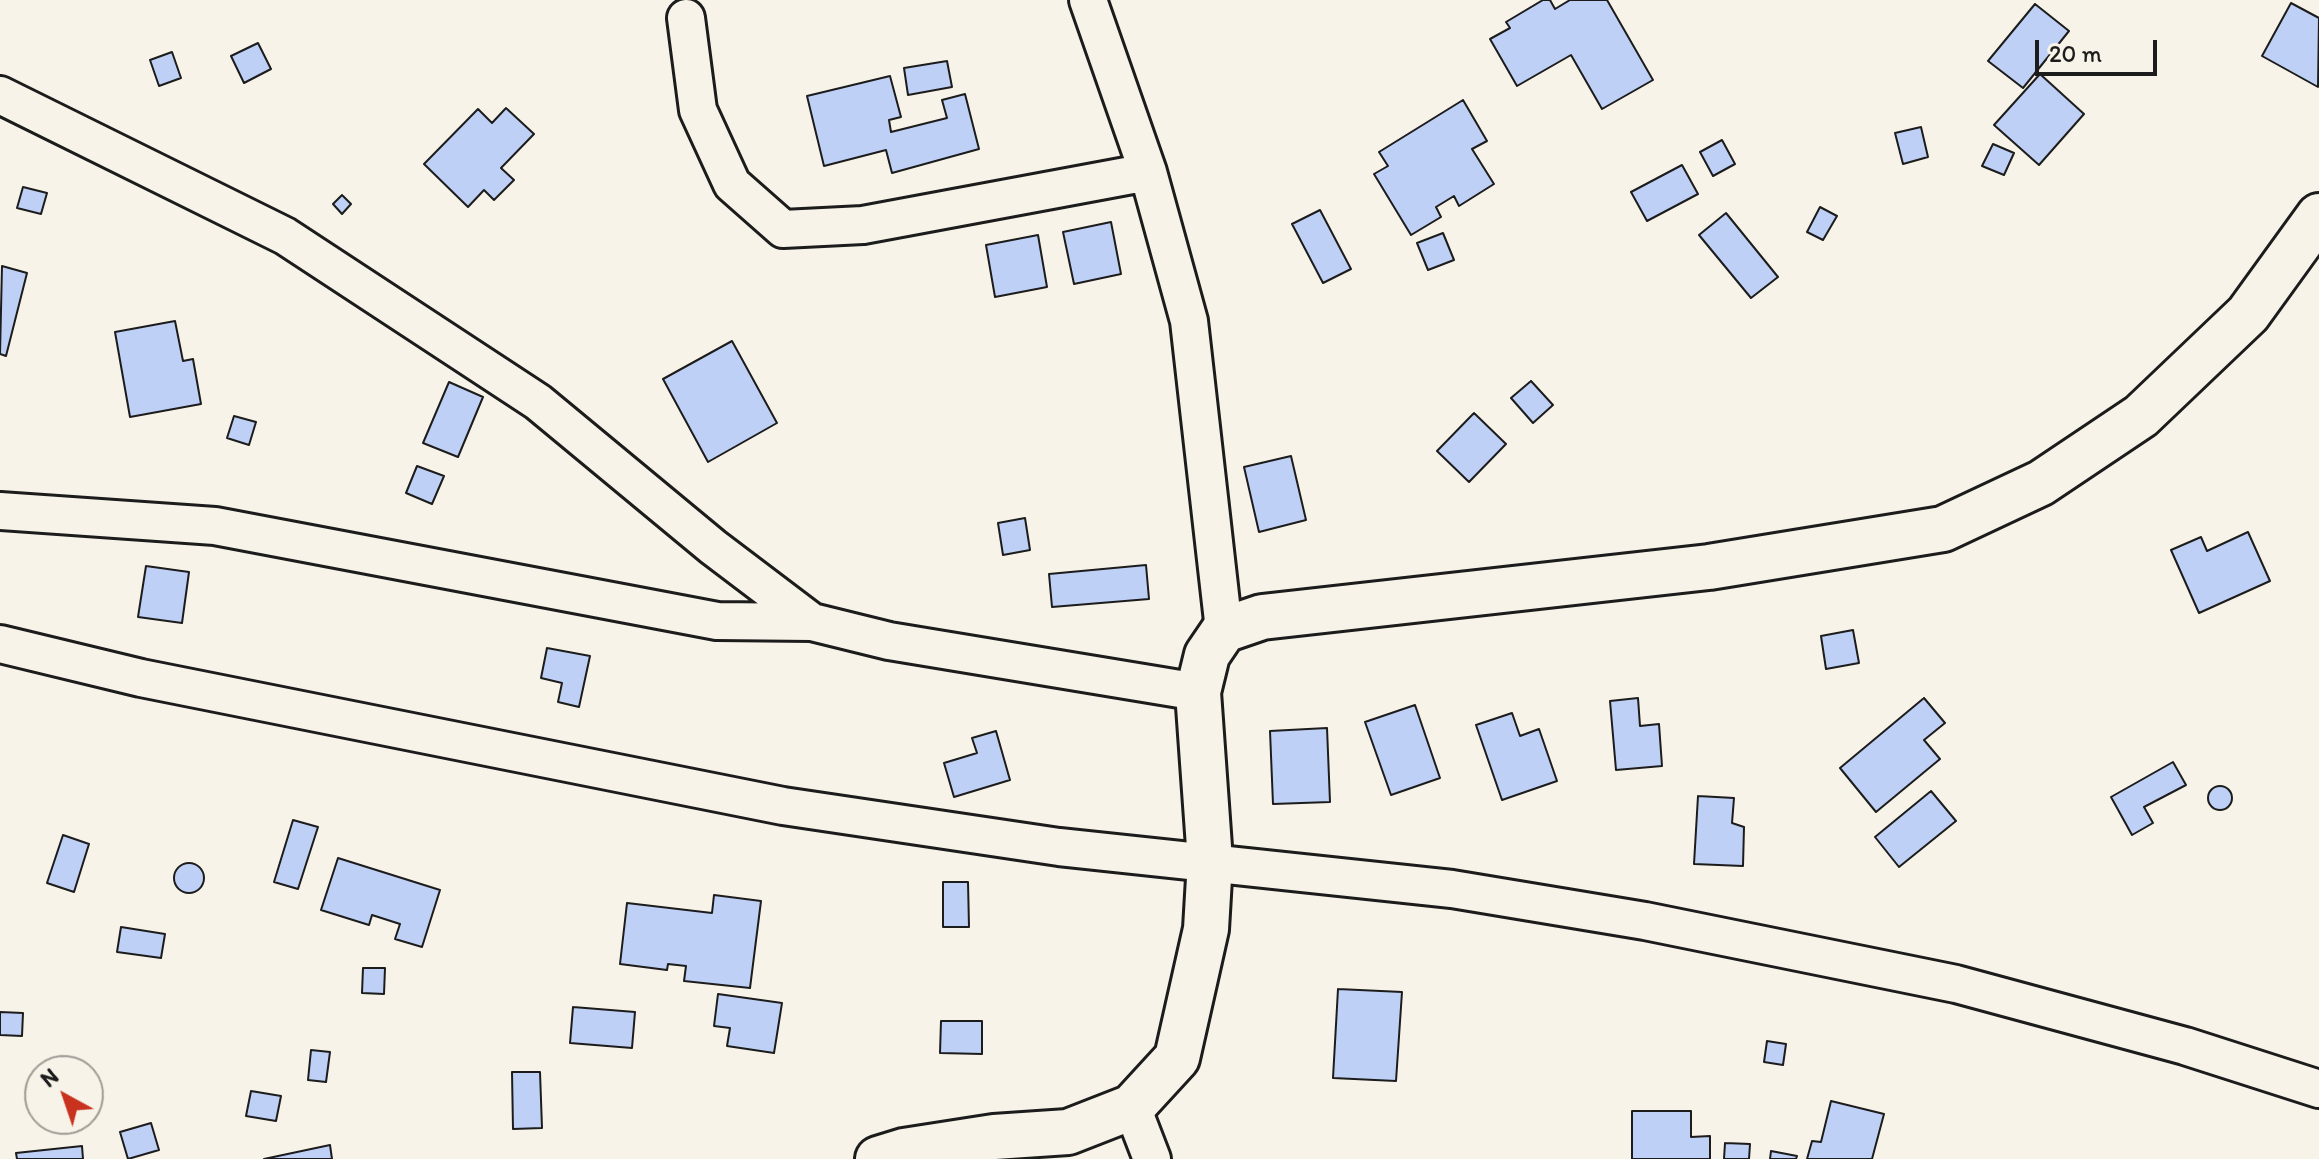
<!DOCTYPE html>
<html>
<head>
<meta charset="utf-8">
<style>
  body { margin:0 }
  #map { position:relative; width:2319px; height:1159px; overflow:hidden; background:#f7f3e8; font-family:Itim,sans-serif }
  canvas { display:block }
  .north { position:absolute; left:24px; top:1055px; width:80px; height:80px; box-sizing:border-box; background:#f7f3e8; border:2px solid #9f9d96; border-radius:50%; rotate:320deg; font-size:22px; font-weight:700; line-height:32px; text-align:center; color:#1c1c1c }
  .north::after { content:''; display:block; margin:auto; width:28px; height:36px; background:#c8321e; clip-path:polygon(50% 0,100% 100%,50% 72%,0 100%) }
  .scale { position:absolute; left:2035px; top:40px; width:122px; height:36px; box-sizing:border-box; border:4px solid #1c1c1c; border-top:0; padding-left:10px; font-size:24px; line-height:28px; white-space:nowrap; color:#1c1c1c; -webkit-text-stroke:6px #f7f3e8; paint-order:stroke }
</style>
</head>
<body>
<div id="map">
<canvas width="2319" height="1159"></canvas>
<div class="north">N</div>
<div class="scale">20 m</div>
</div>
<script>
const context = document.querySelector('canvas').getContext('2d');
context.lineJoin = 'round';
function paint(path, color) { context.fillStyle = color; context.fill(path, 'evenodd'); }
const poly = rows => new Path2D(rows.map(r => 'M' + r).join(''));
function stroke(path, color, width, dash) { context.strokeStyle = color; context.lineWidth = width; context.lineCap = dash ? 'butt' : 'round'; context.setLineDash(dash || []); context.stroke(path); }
const building = poly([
  [1543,0,1550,0,1555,9,1570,0,1607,0,1653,80,1602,109,1571,55,1517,86,1490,39,1510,28,1506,22,1543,0],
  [2291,3,2319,18,2318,87,2262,56,2291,3],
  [2035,4,2069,31,2023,88,1988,61,2035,4],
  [258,43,271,69,244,83,231,56,258,43],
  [172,52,181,78,159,86,150,60,172,52],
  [947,61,952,87,908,95,904,68,947,61],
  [2040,74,2084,114,2039,165,1994,125,2040,74],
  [890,76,901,117,889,120,891,132,947,118,942,100,965,94,979,149,892,173,886,150,824,166,807,96,890,76],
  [1463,100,1487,141,1472,149,1494,184,1459,206,1454,196,1436,207,1441,217,1411,235,1374,174,1388,166,1379,152,1463,100],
  [506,108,534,134,501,168,514,180,494,200,484,190,468,207,424,164,478,109,492,123,506,108],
  [1921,127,1928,157,1903,164,1895,133,1921,127],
  [1722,140,1735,164,1713,176,1700,152,1722,140],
  [1993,144,2014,153,2004,175,1982,166,1993,144],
  [1682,165,1698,194,1647,221,1631,192,1682,165],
  [23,187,47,193,41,214,17,208,23,187],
  [342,195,351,204,342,214,333,204,342,195],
  [1820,207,1837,216,1823,240,1807,232,1820,207],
  [1320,210,1351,269,1323,283,1292,224,1320,210],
  [1726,213,1778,277,1751,298,1699,235,1726,213],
  [1111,222,1121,274,1074,284,1063,232,1111,222],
  [1443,233,1454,260,1428,270,1417,243,1443,233],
  [1038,235,1047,287,995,297,986,245,1038,235],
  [2,266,27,273,6,356,0,354,2,266],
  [175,321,183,361,193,359,201,404,130,417,115,332,175,321],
  [732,341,777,423,708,462,663,379,732,341],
  [1531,381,1553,405,1533,423,1511,398,1531,381],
  [449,382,483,397,458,457,423,443,449,382],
  [1474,413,1506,444,1469,482,1437,451,1474,413],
  [234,416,256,422,249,445,227,438,234,416],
  [1291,456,1306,520,1259,532,1244,467,1291,456],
  [417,466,444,476,432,504,406,493,417,466],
  [1025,518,1030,550,1003,555,998,523,1025,518],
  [2248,532,2270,581,2199,613,2171,550,2201,537,2207,551,2248,532],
  [1146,565,1149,599,1052,607,1049,574,1146,565],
  [146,566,189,572,182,623,138,617,146,566],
  [1853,630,1859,663,1826,669,1821,636,1853,630],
  [547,648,590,656,579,707,558,702,562,683,541,678,547,648],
  [1638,698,1640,726,1659,724,1662,766,1616,770,1610,701,1638,698],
  [1924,698,1945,723,1924,740,1940,759,1876,812,1840,768,1924,698],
  [1415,705,1440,778,1391,795,1365,722,1415,705],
  [1512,713,1520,736,1539,729,1557,781,1502,800,1476,725,1512,713],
  [1327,728,1330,802,1273,804,1270,731,1327,728],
  [996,731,1010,780,954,797,944,763,977,753,972,738,996,731],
  [2173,762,2186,785,2144,807,2153,823,2132,835,2111,797,2173,762],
  '2208 798a12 12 0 1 1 24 0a12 12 0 1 1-24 0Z',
  [1931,791,1956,821,1899,867,1875,837,1931,791],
  [1698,796,1734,798,1732,823,1744,827,1743,866,1694,864,1698,796],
  [293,820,318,827,298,889,274,882,293,820],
  [63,835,89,844,74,892,47,883,63,835],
  [338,858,440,890,422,947,395,939,400,924,372,915,369,925,321,910,338,858],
  '174 878a15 15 0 1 1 30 0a15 15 0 1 1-30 0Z',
  [943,882,968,882,969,927,943,927,943,882],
  [714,895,761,901,750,988,684,981,686,966,668,964,667,970,620,964,627,903,712,913,714,895],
  [121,927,165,934,161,958,117,952,121,927],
  [363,968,385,968,384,994,362,993,363,968],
  [1338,989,1402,992,1396,1081,1333,1078,1338,989],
  [718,994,782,1003,774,1053,727,1046,730,1028,714,1026,718,994],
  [573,1007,635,1012,632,1048,570,1043,573,1007],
  [0,1012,23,1013,22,1036,0,1035,0,1012],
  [941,1021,982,1021,982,1054,940,1053,941,1021],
  [1767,1041,1786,1044,1783,1065,1764,1062,1767,1041],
  [311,1050,330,1052,326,1082,308,1080,311,1050],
  [512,1072,540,1072,542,1128,513,1129,512,1072],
  [251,1091,281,1096,276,1121,246,1116,251,1091],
  [1831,1101,1884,1114,1872,1159,1807,1159,1812,1141,1821,1142,1831,1101],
  [1632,1111,1691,1111,1691,1137,1710,1136,1710,1159,1632,1159,1632,1111],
  [151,1123,159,1150,128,1159,120,1132,151,1123],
  [1725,1143,1750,1144,1749,1159,1724,1159,1725,1143],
  [330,1145,332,1159,264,1159,330,1145],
  [82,1146,83,1159,17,1159,16,1153,82,1146],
  [1771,1151,1797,1156,1796,1159,1770,1159,1771,1151]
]);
paint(building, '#bfd0f6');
stroke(building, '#1c1c1c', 2);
const street = poly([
  [1088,0,1148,172,1189,321,1224,630],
  [686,18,698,110,732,184,783,229,863,225,1148,172],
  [0,95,285,236,538,402,713,547,812,622,889,641,1198,692],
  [0,511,215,526,717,621,812,622],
  [0,644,141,678,783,806,1059,847,1452,889,1645,921,1956,984,2185,1046,2319,1089],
  [1132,1107,1152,1159]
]);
const secondary = poly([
  [878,1159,904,1151,994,1137,1068,1132,1132,1107,1177,1058,1206,929,1210,861,1198,692,1207,655,1224,630,1262,617,1709,567,1943,529,2041,483,2141,416,2248,314,2319,216]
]);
stroke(street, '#1c1c1c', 42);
stroke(secondary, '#1c1c1c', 50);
stroke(street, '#f7f3e8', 36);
stroke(secondary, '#f7f3e8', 44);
</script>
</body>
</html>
